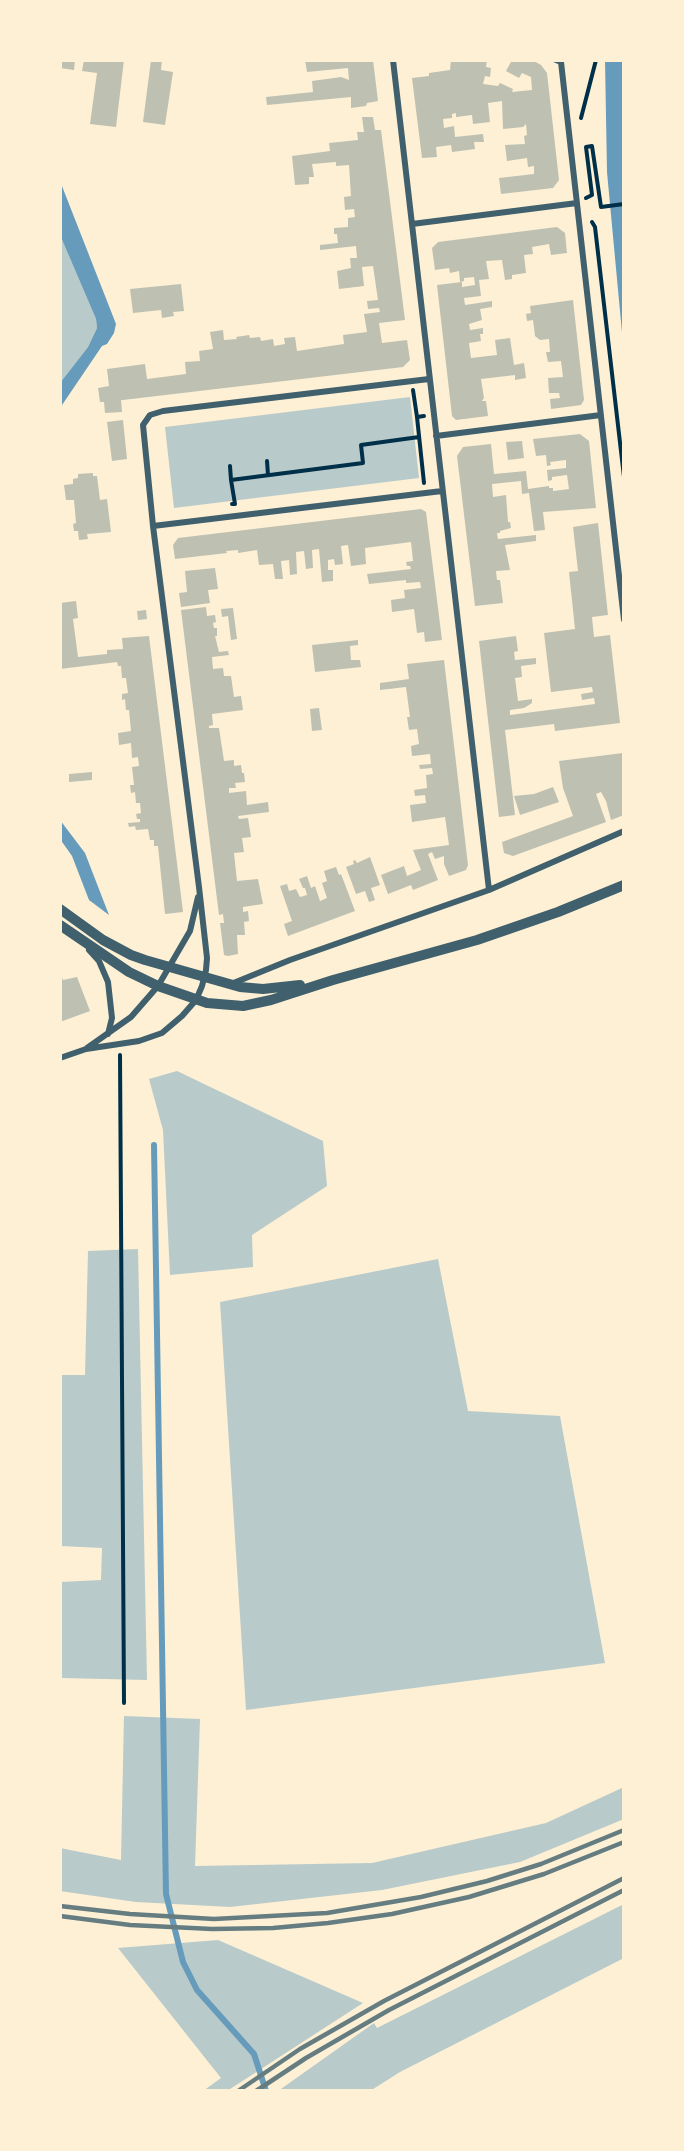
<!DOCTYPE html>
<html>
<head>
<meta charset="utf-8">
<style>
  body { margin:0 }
  #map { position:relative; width:684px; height:2151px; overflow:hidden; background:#fdf0d5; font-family:"Fira Sans Condensed",sans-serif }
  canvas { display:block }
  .frame { position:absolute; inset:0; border:62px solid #fdf0d5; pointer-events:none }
</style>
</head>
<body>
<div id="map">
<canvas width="684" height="2151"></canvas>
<div class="frame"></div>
</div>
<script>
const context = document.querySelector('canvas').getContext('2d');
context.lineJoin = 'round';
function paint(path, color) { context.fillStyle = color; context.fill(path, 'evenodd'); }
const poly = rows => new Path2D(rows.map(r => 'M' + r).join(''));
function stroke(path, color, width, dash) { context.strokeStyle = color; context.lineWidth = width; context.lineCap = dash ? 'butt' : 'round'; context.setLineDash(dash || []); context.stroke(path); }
paint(poly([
  [60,235,96,319,97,328,88,347,60,383],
  [410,397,419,478,174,508,165,427],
  [177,1071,323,1141,327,1186,252,1235,253,1267,170,1275,163,1130,149,1079],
  [138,1249,147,1680,62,1678,60,1676,60,1582,101,1580,102,1548,60,1546,60,1375,85,1375,88,1251],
  [438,1259,468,1411,560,1416,605,1663,246,1710,220,1302],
  [124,1716,200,1719,195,1866,372,1863,546,1823,624,1787,624,1819,520,1862,382,1890,230,1907,136,1902,60,1891,60,1848,121,1860],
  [624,1904,624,1958,400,2072,370,2091,278,2091,374,2023,377,2028],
  [218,1940,363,2003,227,2091,203,2091,221,2078,118,1948]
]), '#b9caca');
paint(poly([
  [605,60,624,60,624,354,607,172],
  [60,181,116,324,114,333,107,344,102,346,60,408,60,383,88,347,97,328,96,319,60,235],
  [60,820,85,853,109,915,89,900,72,856,60,839]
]), '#669bbc');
stroke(poly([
  [154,1145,166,1894,183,1962,197,1990,254,2054,266,2091]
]), '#669bbc', 6);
paint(poly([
  [60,60,75,60,74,70,60,68],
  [84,60,124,60,116,127,90,124,97,73,82,71],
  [151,60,162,60,161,70,173,72,165,125,143,122],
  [305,60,373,60,378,101,367,103,366,106,351,108,351,97,267,105,266,97,313,92,312,81,341,77,349,80,348,68,307,72],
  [451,60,487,60,486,67,491,68,490,77,485,76,483,84,498,86,500,83,513,89,512,92,532,90,531,77,522,73,519,78,506,71,512,60,532,60,541,65,547,73,559,180,553,188,501,194,499,178,534,174,534,166,528,167,527,158,507,161,505,145,525,144,524,136,527,135,526,124,523,127,503,129,502,101,488,103,490,122,473,124,472,115,456,117,456,113,452,114,452,118,443,119,444,128,454,126,455,137,483,134,484,142,474,142,475,149,452,152,451,145,436,147,437,157,422,158,412,78,429,76,429,73,450,70],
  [362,117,373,117,375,130,381,130,405,320,379,323,382,343,407,340,410,360,403,367,123,400,121,400,122,412,105,413,104,402,100,402,98,388,109,386,107,369,145,364,147,379,186,374,185,362,200,361,199,351,213,349,210,332,223,330,224,340,237,339,236,337,249,335,250,338,260,337,261,341,273,339,274,346,285,344,284,338,295,337,297,351,344,344,343,335,367,332,364,314,380,312,379,308,368,309,367,301,378,300,373,266,362,267,364,286,339,289,337,271,351,268,350,258,357,258,356,246,320,250,320,245,338,243,337,234,334,234,334,228,348,227,348,218,355,217,354,209,345,210,344,197,351,196,349,165,336,166,336,162,312,164,314,177,309,177,309,184,295,185,292,156,330,151,329,143,358,140,357,132,364,132],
  [557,227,565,233,567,253,551,255,549,244,532,247,533,254,524,255,526,273,512,275,512,279,505,280,502,260,486,261,489,279,479,280,481,296,464,298,465,305,492,301,492,307,480,309,482,320,469,324,470,330,483,328,483,334,480,334,481,341,469,343,471,358,497,355,495,340,510,338,514,365,524,363,526,378,515,380,515,375,481,379,484,398,482,401,486,401,488,416,456,420,452,416,437,285,462,282,462,287,475,285,474,277,464,278,464,281,460,282,459,271,450,273,449,268,435,270,432,248,438,242],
  [181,284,184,311,173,312,174,316,162,318,161,310,133,313,130,289],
  [573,300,584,400,581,405,551,409,550,399,560,398,559,393,549,393,548,378,563,377,561,361,548,362,546,352,550,352,549,339,540,340,535,336,533,320,527,321,526,314,531,313,530,306],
  [123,420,127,459,112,461,107,422],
  [580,434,589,441,596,508,543,512,545,530,534,531,529,493,522,494,521,481,492,484,493,497,506,495,508,522,510,522,511,528,500,531,500,533,497,533,498,539,536,535,536,541,505,545,510,570,496,571,497,580,500,580,503,603,475,606,457,456,463,447,491,444,494,474,526,471,528,489,549,486,549,488,553,488,553,491,569,489,567,475,552,477,552,480,548,481,547,470,566,468,566,460,550,462,551,465,547,466,546,455,536,456,533,439],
  [522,441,524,458,508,460,506,442],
  [93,473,93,476,97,476,100,500,107,499,111,532,87,534,88,539,79,540,78,531,74,531,73,524,76,523,74,500,66,500,64,485,73,484,73,479,78,478,78,474],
  [421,509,426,512,442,640,425,642,424,632,417,633,414,609,392,612,391,600,405,598,404,590,421,588,420,582,406,583,406,580,369,584,367,574,411,569,410,566,407,566,406,562,413,561,411,542,365,548,366,564,351,566,348,545,341,546,343,564,335,565,334,559,328,560,328,570,333,570,333,581,322,582,319,549,312,550,313,568,306,569,304,551,296,552,297,574,290,575,289,560,281,561,283,579,275,579,273,564,259,565,257,550,238,553,238,550,226,551,227,553,175,559,173,545,178,538],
  [598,523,608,615,592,617,594,637,610,635,620,723,555,731,554,724,505,730,515,815,499,817,479,641,516,636,518,651,514,652,515,660,536,658,536,664,521,666,522,677,515,678,518,701,532,699,532,703,524,708,510,710,510,715,595,704,594,698,582,700,581,694,593,692,592,687,551,692,544,633,575,629,569,572,578,571,573,527],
  [215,568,218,589,208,590,210,603,181,607,179,593,187,592,185,571],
  [76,601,78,618,73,619,78,657,107,654,107,650,123,649,122,638,149,636,183,912,165,914,158,846,154,846,154,840,150,840,148,829,136,830,135,826,129,827,128,823,140,822,140,819,137,819,136,814,141,813,140,803,136,803,135,792,131,793,130,785,134,785,132,767,139,766,138,757,132,758,131,743,119,745,118,733,131,731,129,710,126,710,125,699,122,700,122,694,128,693,126,678,122,678,121,666,118,666,117,662,60,669,60,603],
  [206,607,207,616,215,615,216,622,213,623,214,628,217,628,217,636,215,636,219,652,228,651,229,655,212,657,213,669,223,668,224,676,231,676,234,697,241,696,243,710,212,714,213,725,209,726,209,728,219,728,224,761,234,760,234,766,241,765,242,773,244,773,245,782,235,783,236,788,229,788,229,793,246,791,247,805,268,802,269,812,238,816,239,819,248,818,251,837,242,838,244,852,234,853,237,881,258,879,263,904,243,907,243,912,248,911,249,921,244,922,245,935,237,935,238,954,228,956,224,955,220,923,224,923,223,914,219,915,181,610],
  [233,608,237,639,231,640,228,616,222,617,221,609],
  [146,610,147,619,138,620,137,611],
  [358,640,358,645,350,646,351,660,360,660,361,667,315,672,312,645],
  [444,660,468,865,466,870,449,876,444,864,444,856,435,859,432,852,428,854,438,880,413,890,411,885,388,894,381,875,404,866,407,876,421,870,413,850,449,845,445,817,412,822,410,805,426,803,425,795,415,796,414,790,427,788,426,775,433,774,432,768,420,769,419,765,431,764,430,754,412,756,411,746,419,744,417,729,409,730,407,717,410,717,406,687,380,690,380,683,409,679,407,664],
  [319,708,322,730,312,731,310,709],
  [623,753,624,815,611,820,606,801,601,792,596,794,606,822,513,856,504,853,502,842,573,816,563,788,559,761],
  [92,772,92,780,69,782,69,774],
  [553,787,559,802,520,815,514,796,534,794],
  [370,857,380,885,371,888,375,900,369,902,365,891,356,894,346,867,354,864,353,861,355,860,357,863],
  [336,867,339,875,341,874,355,911,288,936,284,924,292,921,280,886,287,884,289,891,296,889,300,897,307,895,305,888,303,888,299,879,307,876,311,888,315,886,320,901,327,898,322,883,327,881,324,871],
  [60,972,63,980,77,977,90,1011,60,1022]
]), '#bec0b2');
stroke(poly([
  [581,118,596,60],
  [586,198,592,195,586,147,592,146,601,207,624,204],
  [592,222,595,227,624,477],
  [413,390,417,417],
  [424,416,417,417,424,483],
  [267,461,268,475],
  [230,466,231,480,363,463,361,445,419,437],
  [231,480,235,504,232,504],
  [120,1055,124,1703]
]), '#003049', 4);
stroke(poly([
  [393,60,489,890],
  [556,60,561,62,624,620],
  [412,224,577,203],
  [436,436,601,415],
  [153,526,442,491],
  [89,950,99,961,108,982,112,1018,108,1034],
  [231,984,290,960,489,890,624,831],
  [87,1048,131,1017,158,986,190,931,198,897],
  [60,1058,86,1049,139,1041,162,1033,182,1016,196,1000,202,986,206,970,207,958,199,887,153,526,143,425,150,415,163,411,429,379]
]), '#3f606c', 6);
stroke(poly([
  [60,909,103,940,131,955,145,960,240,987,263,989,300,985],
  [60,925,129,972,158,986,207,1003,243,1006,271,1000,333,980,477,940,558,912,624,885]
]), '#3f606c', 10);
stroke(poly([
  [60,1906,130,1914,214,1919,327,1913,421,1897,487,1881,541,1864,624,1830],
  [60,1916,130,1925,212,1929,273,1928,328,1923,392,1914,469,1897,544,1874,624,1842],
  [238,2091,300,2049,384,2001,624,1878],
  [256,2091,306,2058,389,2010,624,1890]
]), '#657d81', 4.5);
</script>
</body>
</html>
